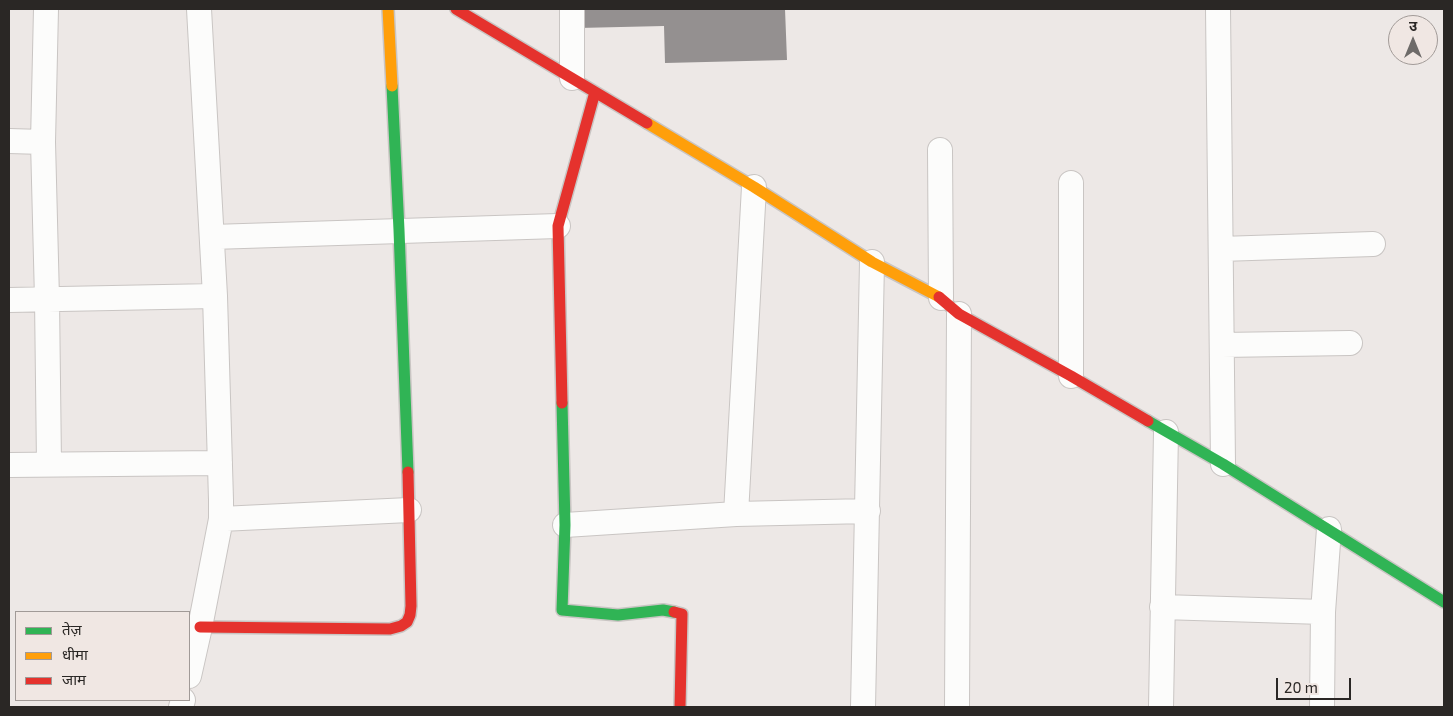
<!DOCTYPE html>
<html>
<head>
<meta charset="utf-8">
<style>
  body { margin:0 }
  #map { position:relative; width:1453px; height:716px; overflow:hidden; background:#ede8e6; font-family:"Exo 2","Noto Sans Devanagari",sans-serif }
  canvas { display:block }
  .frame { position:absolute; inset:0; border:10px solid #2a2725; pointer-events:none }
  .legend { position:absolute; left:15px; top:611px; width:175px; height:90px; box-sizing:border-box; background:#f0e7e3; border:1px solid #a19a97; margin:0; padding:6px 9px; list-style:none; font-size:15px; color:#2a2725 }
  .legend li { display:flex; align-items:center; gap:10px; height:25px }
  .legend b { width:25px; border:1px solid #a19a97 }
  .north { position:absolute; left:1388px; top:15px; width:50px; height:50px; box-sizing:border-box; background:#f0e7e3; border:1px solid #a19a97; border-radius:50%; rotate:0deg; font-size:14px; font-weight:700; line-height:20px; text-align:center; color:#2a2725 }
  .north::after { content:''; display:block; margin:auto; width:18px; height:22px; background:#6e6b69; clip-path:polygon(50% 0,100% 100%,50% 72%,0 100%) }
  .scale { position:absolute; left:1276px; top:678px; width:75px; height:22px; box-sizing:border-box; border:2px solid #2a2725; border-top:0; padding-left:6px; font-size:15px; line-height:18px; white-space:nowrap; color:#2a2725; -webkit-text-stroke:4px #f0e7e3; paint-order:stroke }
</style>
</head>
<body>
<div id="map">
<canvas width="1453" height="716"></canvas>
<div class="frame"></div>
<ul class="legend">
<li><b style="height:6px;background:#30b455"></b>तेज़</li>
<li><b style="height:6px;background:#ff9f0a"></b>धीमा</li>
<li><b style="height:6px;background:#e5322d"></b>जाम</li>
</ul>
<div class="north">उ</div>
<div class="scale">20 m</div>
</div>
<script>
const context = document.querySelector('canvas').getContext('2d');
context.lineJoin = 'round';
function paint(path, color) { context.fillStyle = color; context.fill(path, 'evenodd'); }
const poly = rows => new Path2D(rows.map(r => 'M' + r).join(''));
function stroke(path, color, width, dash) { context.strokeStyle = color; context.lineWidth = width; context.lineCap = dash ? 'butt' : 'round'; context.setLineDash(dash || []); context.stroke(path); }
paint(poly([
  [577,9,785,9,787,60,665,63,664,26,578,28]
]), '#949090');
const street = poly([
  [46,9,43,142,47,299,49,464],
  [572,9,572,78],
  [1218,9,1223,464],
  [9,141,43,142],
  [940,150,941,298],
  [1071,183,1071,376],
  [212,237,558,226],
  [1221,249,1373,244],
  [9,300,215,296],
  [1222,345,1350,343],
  [9,465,220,463],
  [736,514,754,187],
  [221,519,409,510],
  [565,525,736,514,868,511],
  [1162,607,1323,612],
  [189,676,200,627,221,519,221,500,215,296,199,9],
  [181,707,183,700],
  [863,707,872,262],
  [957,707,959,314],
  [1161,707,1166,432],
  [1322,707,1323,612,1329,529]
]);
const fast = poly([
  [392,86,399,230,408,472],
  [562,403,565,525,562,610,618,615,663,610,674,612],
  [1148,421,1223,464,1444,602]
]);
const slow = poly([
  [388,9,392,86],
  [647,123,754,187,872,262,939,297]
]);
const jam = poly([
  [456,9,647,123],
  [939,297,959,314,1071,376,1148,421],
  [562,403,558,226,595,92],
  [674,612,682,614,680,707],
  [200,627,390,629,401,626,407,622,410,615,411,606,408,472]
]);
stroke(street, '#c9c5c3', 26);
stroke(fast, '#c9c5c3', 14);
stroke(slow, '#c9c5c3', 14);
stroke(jam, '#c9c5c3', 14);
stroke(street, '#fcfcfb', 24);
stroke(fast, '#30b455', 11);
stroke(slow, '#ff9f0a', 11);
stroke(jam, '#e5322d', 11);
</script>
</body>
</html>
